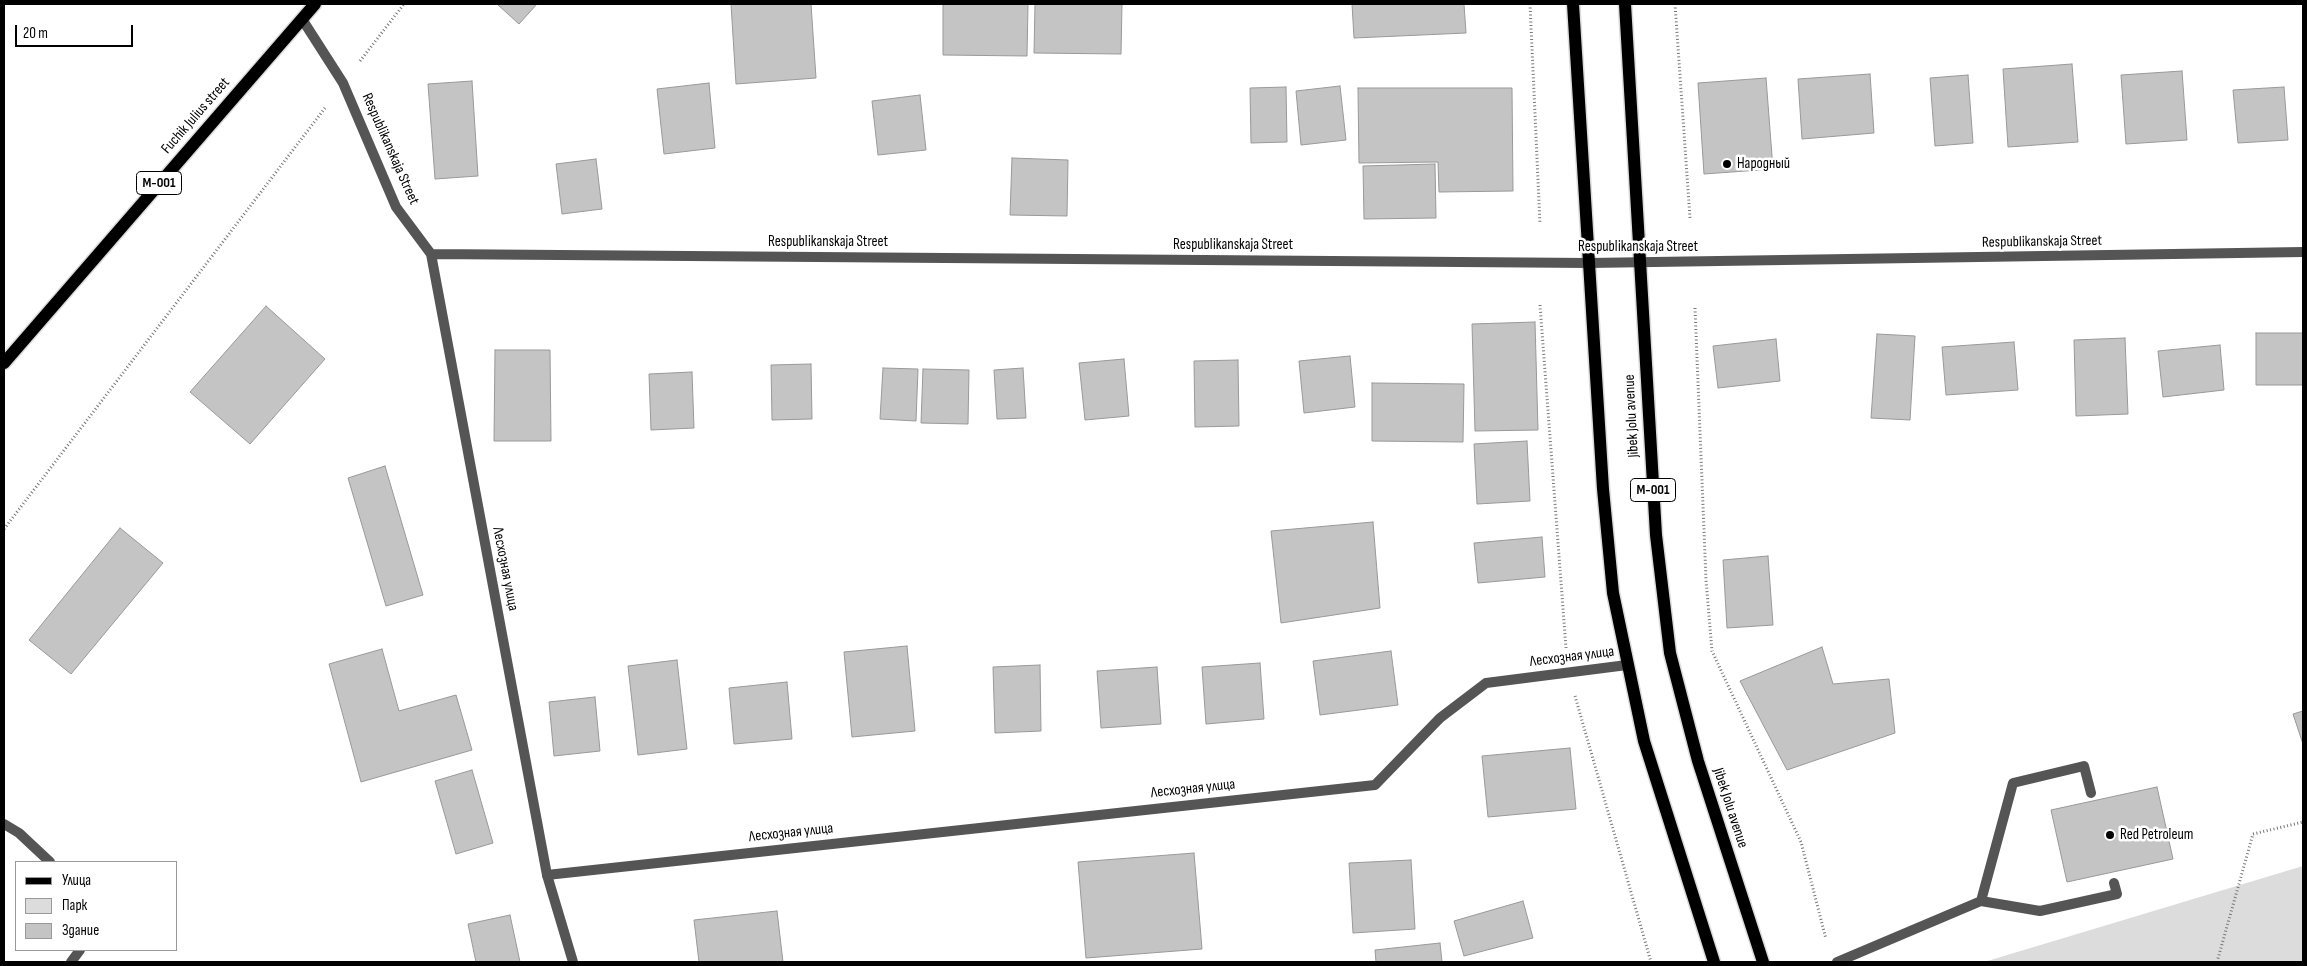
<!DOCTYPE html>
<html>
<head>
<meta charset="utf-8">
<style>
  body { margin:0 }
  #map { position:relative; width:2307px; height:966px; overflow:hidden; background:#fff; font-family:"Sofia Sans Condensed",sans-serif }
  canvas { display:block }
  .frame { position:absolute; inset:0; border:5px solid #000; pointer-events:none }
  .legend { position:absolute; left:15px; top:861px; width:162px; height:90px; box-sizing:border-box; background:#fff; border:1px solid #999; margin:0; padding:6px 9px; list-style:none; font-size:15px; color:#000 }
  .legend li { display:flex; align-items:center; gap:10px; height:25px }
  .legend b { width:25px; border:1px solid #999 }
  .scale { position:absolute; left:15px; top:25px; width:118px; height:22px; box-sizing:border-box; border:2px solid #000; border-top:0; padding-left:6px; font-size:15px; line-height:18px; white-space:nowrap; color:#000; -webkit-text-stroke:4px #fff; paint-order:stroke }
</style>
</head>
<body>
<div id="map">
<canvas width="2307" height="966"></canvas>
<div class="frame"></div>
<ul class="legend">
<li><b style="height:6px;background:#000"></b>Улица</li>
<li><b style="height:14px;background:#dcdcdc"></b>Парк</li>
<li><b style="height:14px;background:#c4c4c4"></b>Здание</li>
</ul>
<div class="scale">20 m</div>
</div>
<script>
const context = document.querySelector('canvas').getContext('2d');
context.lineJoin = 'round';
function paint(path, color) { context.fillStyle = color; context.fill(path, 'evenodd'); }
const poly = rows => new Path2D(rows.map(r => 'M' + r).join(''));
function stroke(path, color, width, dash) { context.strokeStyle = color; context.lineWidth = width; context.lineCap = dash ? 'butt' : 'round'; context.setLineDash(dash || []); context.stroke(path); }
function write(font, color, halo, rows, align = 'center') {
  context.font = font + ' "Sofia Sans Condensed",sans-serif'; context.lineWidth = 5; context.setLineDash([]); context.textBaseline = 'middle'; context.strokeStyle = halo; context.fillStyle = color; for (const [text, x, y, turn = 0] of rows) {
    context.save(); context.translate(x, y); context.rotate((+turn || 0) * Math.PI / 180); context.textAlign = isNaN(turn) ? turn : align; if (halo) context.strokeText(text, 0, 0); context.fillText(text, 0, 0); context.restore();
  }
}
paint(poly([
  [2303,866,2303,962,1984,962]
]), '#dcdcdc');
const building = poly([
  [497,4,537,4,519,24,497,4],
  [731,4,811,4,816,78,736,84,731,4],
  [943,4,1028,4,1027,56,943,55,943,4],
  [1035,4,1122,4,1121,54,1034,53,1035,4],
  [1352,4,1464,4,1466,33,1354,38,1352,4],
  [2072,64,2078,142,2008,147,2003,69,2072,64],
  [2182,71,2187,140,2126,144,2121,75,2182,71],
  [1870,74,1874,133,1802,139,1798,79,1870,74],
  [1968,75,1973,143,1935,146,1930,78,1968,75],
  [1766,78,1773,169,1704,174,1698,83,1766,78],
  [472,81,478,176,435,179,428,84,472,81],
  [709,83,715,148,664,154,657,89,709,83],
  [1340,86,1346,140,1301,145,1296,91,1340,86],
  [1286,87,1287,142,1251,143,1250,88,1286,87],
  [2284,87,2288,140,2238,143,2233,90,2284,87],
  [1358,88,1512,88,1513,191,1439,192,1438,162,1359,163,1358,88],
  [920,95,926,150,878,155,872,101,920,95],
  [1012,158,1068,160,1067,216,1010,215,1012,158],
  [596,159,602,209,562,214,556,164,596,159],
  [1435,164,1436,218,1364,219,1363,166,1435,164],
  [266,306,325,359,250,444,190,392,266,306],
  [1535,322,1538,430,1475,431,1472,324,1535,322],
  [2256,333,2303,333,2303,385,2256,385,2256,333],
  [1877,334,1915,336,1910,420,1871,418,1877,334],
  [2125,338,2128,414,2076,416,2074,340,2125,338],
  [1776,339,1780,381,1718,388,1713,346,1776,339],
  [2014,342,2018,390,1946,395,1942,347,2014,342],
  [2220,345,2224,390,2163,397,2158,351,2220,345],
  [495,350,550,350,551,441,494,441,495,350],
  [1350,356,1355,407,1304,413,1299,361,1350,356],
  [1124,359,1129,416,1085,420,1079,363,1124,359],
  [1238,360,1239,426,1195,427,1194,361,1238,360],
  [811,364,812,419,772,420,771,365,811,364],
  [883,368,918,369,916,421,880,419,883,368],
  [1023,368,1026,418,997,419,994,370,1023,368],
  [923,369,969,370,968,424,921,423,923,369],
  [692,372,694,428,651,430,649,374,692,372],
  [1372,383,1464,384,1463,442,1372,441,1372,383],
  [1527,441,1530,501,1477,504,1474,444,1527,441],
  [385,466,423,595,386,606,348,478,385,466],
  [1373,522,1380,608,1281,623,1271,531,1373,522],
  [120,528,163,563,71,674,29,640,120,528],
  [1542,537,1545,577,1478,583,1474,543,1542,537],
  [1768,556,1773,625,1727,628,1723,560,1768,556],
  [907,646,915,731,852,737,844,652,907,646],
  [1822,647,1833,684,1889,679,1895,733,1787,770,1740,681,1822,647],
  [382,649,399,711,456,695,472,750,361,782,329,664,382,649],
  [1391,651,1398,705,1320,715,1313,661,1391,651],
  [677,660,687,749,638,755,628,666,677,660],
  [1260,663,1264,719,1206,724,1202,667,1260,663],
  [1040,665,1041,731,995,733,993,667,1040,665],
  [1157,667,1161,724,1101,728,1097,671,1157,667],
  [787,682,792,739,734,744,729,688,787,682],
  [595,697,600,751,554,756,549,702,595,697],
  [2303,711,2303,744,2293,714,2303,711],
  [1570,748,1576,809,1488,817,1482,756,1570,748],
  [472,770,493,843,456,854,435,781,472,770],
  [2157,787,2173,859,2067,882,2051,810,2157,787],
  [1194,853,1202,949,1086,958,1078,862,1194,853],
  [1411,860,1415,929,1353,933,1349,863,1411,860],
  [1523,901,1533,938,1464,956,1454,921,1523,901],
  [777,911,783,962,699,962,694,920,777,911],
  [510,915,520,962,476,962,468,924,510,915],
  [1440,943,1442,962,1376,962,1375,950,1440,943]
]);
paint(building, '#c4c4c4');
stroke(building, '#999', 1);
const primary = poly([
  [1573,4,1603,489,1613,593,1644,741,1714,962],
  [1625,4,1656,535,1670,653,1698,761,1763,962],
  [4,363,315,4]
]);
stroke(primary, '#dbdbdb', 15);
stroke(poly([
  [1530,4,1540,224],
  [1675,4,1690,218],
  [360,61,404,4],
  [1540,305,1566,648],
  [1695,308,1706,580,1712,651,1801,842,1826,939],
  [4,529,325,108],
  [1575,696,1651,962],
  [2217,962,2253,834,2303,822]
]), '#777', 3, [1, 2.5]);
stroke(poly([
  [4,824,19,833,50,862],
  [547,875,573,962],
  [1981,901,2013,783,2084,766,2091,793],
  [71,962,80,950],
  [1837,962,1981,901,2040,911,2117,894,2114,883]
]), '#555', 10);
stroke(poly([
  [302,19,343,83,396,207,431,254,1589,263,2303,252],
  [431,254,547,875,1375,785,1440,718,1486,683,1627,665]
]), '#555', 10);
stroke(primary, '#000', 12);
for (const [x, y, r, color] of [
  [1727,164,5,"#000"],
  [2110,835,5,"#000"]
]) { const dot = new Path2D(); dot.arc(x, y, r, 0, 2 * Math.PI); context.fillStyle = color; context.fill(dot); stroke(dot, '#fff', 2); }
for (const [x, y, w] of [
  [159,183,45],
  [1653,490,45]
]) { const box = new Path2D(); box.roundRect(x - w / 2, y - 11.5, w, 23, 4); context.fillStyle = '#fff'; context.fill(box); stroke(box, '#000', 1); }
write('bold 14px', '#000', null, [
  ["М-001",159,183],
  ["М-001",1653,490]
]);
write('15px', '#000', '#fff', [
  ["Fuchik Julius street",196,116,-49],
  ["Respublikanskaja Street",390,149,66],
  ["Respublikanskaja Street",828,242],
  ["Respublikanskaja Street",2042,242,-1],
  ["Respublikanskaja Street",1233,245],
  ["Respublikanskaja Street",1638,247],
  ["Jibek Jolu avenue",1632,416,-93],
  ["Лесхозная улица",505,569,79],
  ["Лесхозная улица",1572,657,-7],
  ["Лесхозная улица",1193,789,-6],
  ["Jibek Jolu avenue",1730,808,72],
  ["Лесхозная улица",791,833,-6]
]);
write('15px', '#000', '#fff', [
  ["Народный",1737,164],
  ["Red Petroleum",2120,835]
], 'left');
</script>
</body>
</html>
